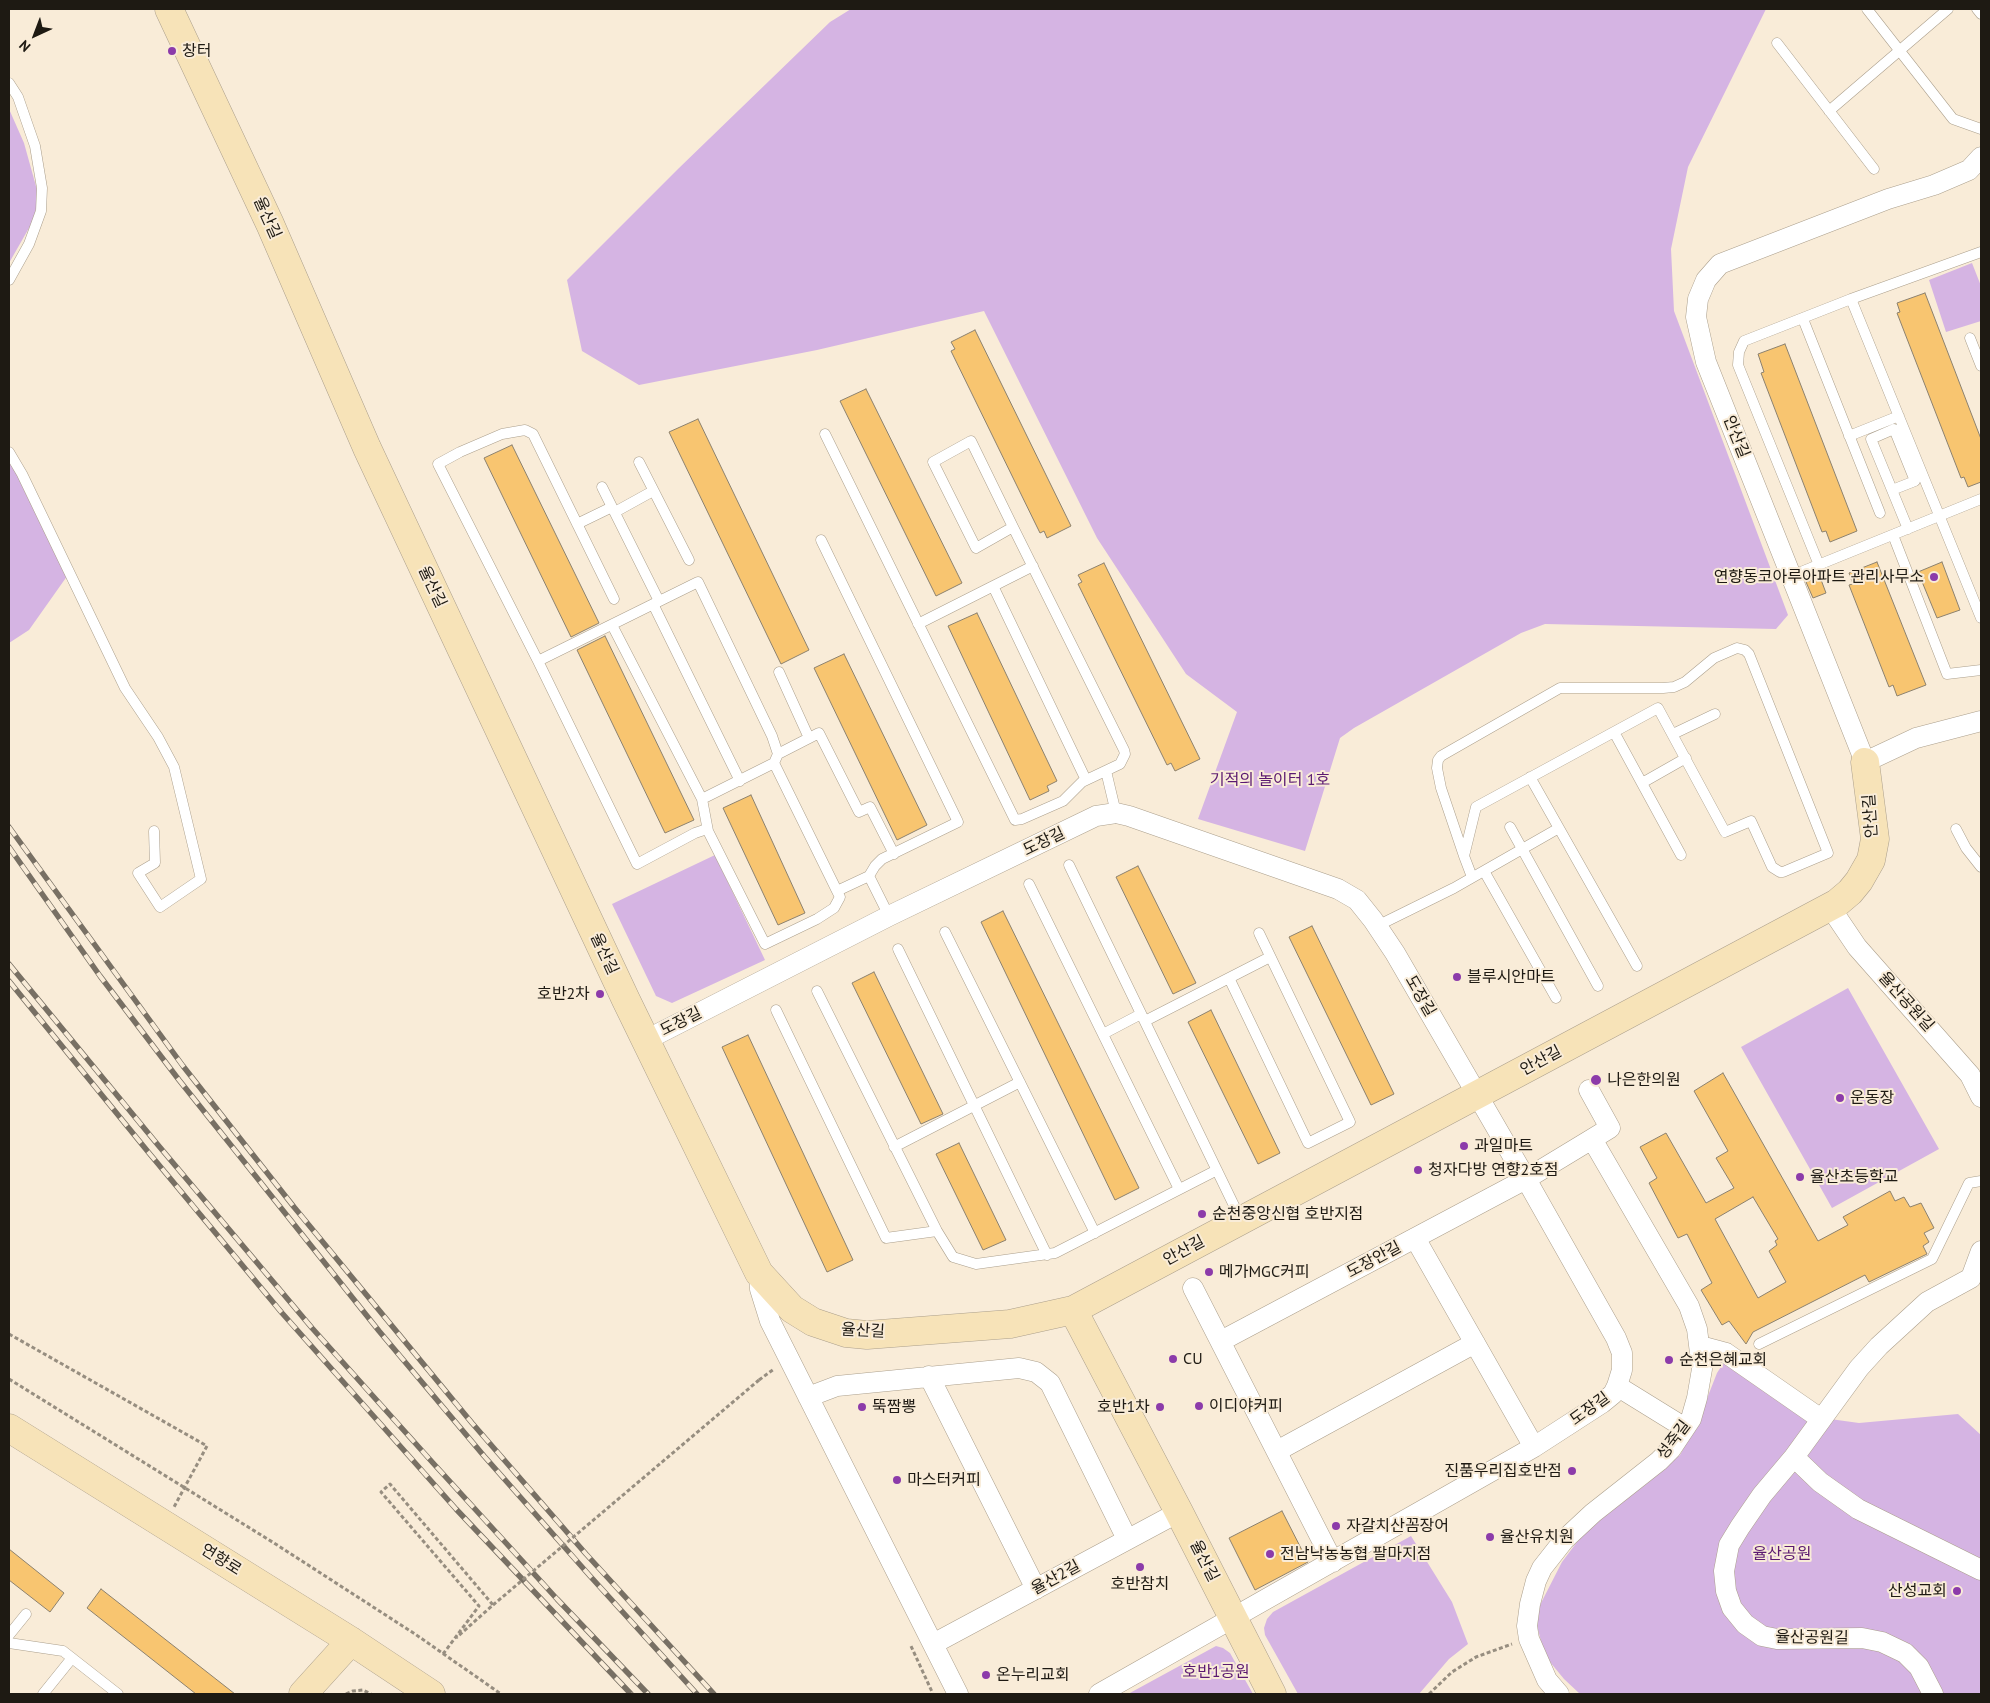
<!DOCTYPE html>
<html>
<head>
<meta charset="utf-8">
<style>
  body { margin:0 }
  #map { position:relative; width:1990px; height:1703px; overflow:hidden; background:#f9ecd8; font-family:"PT Sans",sans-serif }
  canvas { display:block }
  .frame { position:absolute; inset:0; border:10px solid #1e1a13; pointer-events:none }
  .north { position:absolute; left:10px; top:10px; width:50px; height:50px; -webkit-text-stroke:4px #f9ecd8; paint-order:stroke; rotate:223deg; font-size:14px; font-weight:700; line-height:20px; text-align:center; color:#1e1a13 }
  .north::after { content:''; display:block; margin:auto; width:18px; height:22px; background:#1e1a13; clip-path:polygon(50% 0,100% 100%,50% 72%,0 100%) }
</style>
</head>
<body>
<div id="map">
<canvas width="1990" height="1703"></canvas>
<div class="frame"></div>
<div class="north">N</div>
</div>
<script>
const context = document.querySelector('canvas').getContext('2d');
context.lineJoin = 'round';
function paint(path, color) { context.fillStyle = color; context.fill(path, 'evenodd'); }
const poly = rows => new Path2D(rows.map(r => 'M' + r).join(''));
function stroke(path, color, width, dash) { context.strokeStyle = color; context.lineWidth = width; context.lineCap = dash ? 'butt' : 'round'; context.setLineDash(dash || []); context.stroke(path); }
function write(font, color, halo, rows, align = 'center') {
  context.font = font + ' "PT Sans","Noto Sans KR",sans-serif'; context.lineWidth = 4; context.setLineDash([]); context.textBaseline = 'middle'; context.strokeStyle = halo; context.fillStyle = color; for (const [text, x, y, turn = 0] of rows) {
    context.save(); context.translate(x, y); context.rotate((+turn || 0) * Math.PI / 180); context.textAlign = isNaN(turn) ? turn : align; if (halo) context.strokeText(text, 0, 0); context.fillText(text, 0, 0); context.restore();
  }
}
paint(poly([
  [851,9,1766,9,1688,167,1671,249,1674,311,1788,615,1776,629,1545,624,1521,633,1354,728,1340,738,1305,851,1198,819,1237,712,1186,674,1097,538,984,311,817,350,639,385,582,351,567,280,679,168,830,22],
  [9,109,24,143,39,197,33,221,9,263],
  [1972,263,1981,286,1981,321,1946,332,1929,280],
  [9,456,25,492,70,572,29,630,9,643],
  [715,855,765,960,672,1003,656,996,612,904],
  [1848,988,1939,1149,1832,1208,1741,1047],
  [1724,1362,1801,1415,1859,1423,1958,1414,1981,1435,1981,1694,1580,1694,1564,1679,1545,1656,1537,1626,1540,1605,1562,1562,1577,1542,1598,1519,1645,1485,1680,1455,1697,1424,1717,1373],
  [1411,1536,1452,1602,1468,1644,1449,1659,1419,1694,1298,1694,1265,1635,1264,1628,1267,1619,1273,1612],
  [1216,1646,1223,1648,1230,1653,1253,1694,1128,1694]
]), '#d5b4e3');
const building = poly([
  [1925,293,1981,439,1981,482,1968,487,1964,477,1961,478,1897,313,1900,312,1897,303,1925,293],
  [975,330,1071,526,1047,538,1044,531,1040,533,951,351,955,349,951,342,975,330],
  [1785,344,1857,531,1830,542,1826,531,1822,532,1761,373,1764,372,1758,354,1785,344],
  [866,389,962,583,936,596,840,401,866,389],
  [698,419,809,650,781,664,669,432,698,419],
  [512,445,599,623,571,637,484,458,512,445],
  [1877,562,1926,685,1897,696,1893,685,1889,687,1849,585,1853,584,1849,573,1877,562],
  [1942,562,1960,610,1937,618,1918,572,1942,562],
  [1104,563,1200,759,1175,771,1171,763,1167,765,1078,584,1082,582,1078,575,1104,563],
  [1820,577,1826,593,1813,598,1806,582,1820,577],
  [977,613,1057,781,1047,786,1049,791,1030,800,948,626,977,613],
  [605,636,694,820,665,833,577,650,605,636],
  [844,654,927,825,897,840,814,668,844,654],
  [751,795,805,913,778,925,723,808,751,795],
  [1138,866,1196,983,1173,994,1116,877,1138,866],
  [1003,911,1139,1188,1115,1200,981,922,1003,911],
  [1312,926,1394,1094,1371,1105,1289,937,1312,926],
  [874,972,943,1114,921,1124,852,983,874,972],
  [1211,1010,1280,1153,1258,1164,1188,1022,1211,1010],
  [748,1035,853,1260,827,1272,722,1047,748,1035],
  [1723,1073,1818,1241,1848,1225,1843,1217,1890,1191,1895,1201,1904,1197,1910,1207,1921,1203,1934,1228,1924,1233,1929,1242,1923,1246,1927,1254,1869,1282,1865,1275,1753,1332,1746,1344,1729,1321,1722,1325,1701,1290,1712,1283,1687,1234,1678,1238,1649,1183,1657,1178,1640,1147,1666,1133,1706,1203,1734,1188,1716,1158,1728,1151,1694,1091,1723,1073],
  [1753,1197,1778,1239,1775,1241,1777,1245,1769,1251,1786,1282,1758,1298,1715,1219,1753,1197],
  [959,1143,1006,1240,983,1250,936,1154,959,1143],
  [1282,1511,1308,1562,1255,1590,1229,1538,1282,1511],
  [9,1549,64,1593,50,1612,9,1580,9,1549],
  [101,1589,235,1694,196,1694,87,1608,101,1589]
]);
paint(building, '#f8c570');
stroke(building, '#8c816e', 1);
const lane = poly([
  [1867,9,1953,119,1981,129],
  [1977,9,1981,14],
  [1777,43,1874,169],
  [9,83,18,97,35,146,42,188,41,211,29,244,9,280],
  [1829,111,1948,9],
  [1851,299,1981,618],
  [1803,319,1880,513],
  [1970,338,1981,366],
  [825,434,1015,820,1022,819,1063,801,1082,782,1120,764,1125,754,1124,750,1013,527,971,441,933,462,976,548,1013,527],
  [1849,436,1899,416],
  [9,452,22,474,125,688,158,737,174,767,201,879,160,907,138,873,155,863,154,831],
  [639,462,689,560],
  [602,487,659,601],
  [1892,490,1915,481,1894,429,1871,439,1892,490,1908,529],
  [615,512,653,491],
  [577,524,612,507],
  [1893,535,1947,674,1981,670],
  [1819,565,1738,365,1739,352,1744,341,1851,299,1981,252],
  [1791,576,1981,499],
  [993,586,1086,780],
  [614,599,533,434,525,430,502,434,460,452,438,464,538,661,637,864,695,833,707,829],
  [653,604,740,781],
  [918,624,1033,566],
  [612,625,702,799,708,831,765,944,817,919,834,908,840,897,837,891],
  [538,661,698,582,772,736,778,754,774,763,837,891,869,876,875,866,882,859,958,822,821,540],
  [779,672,809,738],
  [1614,732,1681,855],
  [1673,734,1715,714],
  [778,754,819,733,859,812,870,807,894,854],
  [1106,771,1116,813],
  [1530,777,1637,966],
  [1642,783,1686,758],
  [702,799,774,763],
  [1510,827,1598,986],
  [1956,829,1966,848,1981,867],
  [1464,856,1476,807,1658,708,1725,832,1751,821,1772,867,1780,872,1783,872,1828,853,1749,654,1745,650,1737,648,1714,658,1685,682,1674,687,1663,688,1560,688,1441,756,1438,760,1437,768,1441,788,1464,856,1472,877],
  [1069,865,1241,1220],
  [1484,871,1556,998],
  [869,876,889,916],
  [1029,884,1179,1189],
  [1377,926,1454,888,1559,828],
  [945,932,1095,1233],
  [898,949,1047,1255],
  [1229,978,1308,1143,1350,1122,1259,933],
  [817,991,937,1231,953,1257,976,1264,1055,1253,1217,1170],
  [776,1010,886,1238,937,1231],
  [1145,1021,1270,957],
  [1103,1034,1141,1014],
  [894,1147,1020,1082],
  [1759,1344,1932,1259,1969,1183,1981,1181],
  [9,1635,26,1614],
  [9,1643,63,1651,118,1694],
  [43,1694,72,1658]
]);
const street = poly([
  [1981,157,1969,170,1934,185,1888,199,1720,264,1706,280,1698,299,1696,317,1706,362,1865,762,1916,738,1981,721],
  [1830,907,1857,947,1970,1075,1981,1097],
  [646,1040,889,916,1096,816,1116,813,1129,816,1338,889,1357,900,1373,920,1395,953,1526,1179,1616,1338,1622,1353,1622,1370,1617,1386,1613,1394,1602,1403,1534,1447,1099,1694],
  [1589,1090,1610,1128,1592,1139],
  [1415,1238,1534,1447],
  [759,1273,760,1289,770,1321,958,1694],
  [1193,1288,1333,1562],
  [1221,1341,1526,1179,1592,1139,1689,1306,1697,1329,1702,1369,1697,1398,1691,1419,1671,1449,1659,1461,1593,1513,1564,1540,1542,1568,1536,1581,1530,1604,1527,1626,1529,1639,1547,1680,1559,1694],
  [1700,1346,1726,1353,1821,1419],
  [929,1376,1036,1589],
  [1617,1386,1685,1428],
  [808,1397,837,1386,1019,1368,1036,1372,1050,1383,1127,1539],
  [1277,1451,1475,1343],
  [1794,1457,1820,1482,1858,1509,1981,1570],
  [933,1644,1179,1512],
  [1933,1694,1919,1667,1905,1653,1882,1642,1862,1638,1777,1639,1762,1636,1745,1624,1732,1608,1726,1591,1724,1571,1729,1545,1740,1527,1762,1495,1794,1457,1859,1368,1879,1346,1927,1302,1971,1278,1981,1251]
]);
const secondary = poly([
  [169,9,270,224,367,448,626,1000,759,1273,792,1309,813,1322,846,1333,867,1335,1010,1324,1073,1310,1179,1512,1272,1694],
  [1073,1310,1837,903,1850,892,1859,881,1871,860,1875,839,1865,762],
  [9,1428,351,1641,431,1694],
  [303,1694,351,1641]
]);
stroke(lane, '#ab9f8c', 11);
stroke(street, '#ab9f8c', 21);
stroke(secondary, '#ab9f8c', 29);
stroke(poly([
  [9,1334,207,1446,174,1507],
  [9,1379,274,1543,415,1634,501,1694],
  [759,1380,774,1369],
  [911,1646,933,1694],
  [443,1654,479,1606,381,1492,390,1484,493,1605,456,1638],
  [346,1694,353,1691,363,1690,371,1694],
  [1429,1694,1452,1672,1476,1657,1512,1644]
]), '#978e80', 3, [4, 2.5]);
stroke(lane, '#fff', 10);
stroke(street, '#fff', 20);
stroke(secondary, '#f7e3b8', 28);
const rail = poly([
  [9,827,183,1066,294,1207,472,1423,586,1554,714,1694],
  [9,847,100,976,179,1080,379,1331,484,1456,590,1576,697,1694],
  [9,964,158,1145,312,1328,433,1463,557,1599,648,1694],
  [9,981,149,1153,282,1313,456,1509,631,1694]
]);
stroke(rail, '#787064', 5.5);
stroke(rail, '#f9ecd8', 4, [11]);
stroke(poly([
  [493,1605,759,1380]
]), '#978e80', 3, [4, 2.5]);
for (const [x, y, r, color] of [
  [172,51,5,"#8c3baa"],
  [1934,577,5,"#8c3baa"],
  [1457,977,5,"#8c3baa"],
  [600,994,5,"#8c3baa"],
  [1596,1080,6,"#8c3baa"],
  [1840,1098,5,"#8c3baa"],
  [1464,1146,5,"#8c3baa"],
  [1418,1170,5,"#8c3baa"],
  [1800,1177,5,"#8c3baa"],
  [1202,1214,5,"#8c3baa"],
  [1209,1272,5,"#8c3baa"],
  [1173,1359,5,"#8c3baa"],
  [1669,1360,5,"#8c3baa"],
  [1199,1406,5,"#8c3baa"],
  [862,1407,5,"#8c3baa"],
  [1160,1407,5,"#8c3baa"],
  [1572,1471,5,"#8c3baa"],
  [897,1480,5,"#8c3baa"],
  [1336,1526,5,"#8c3baa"],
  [1490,1537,5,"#8c3baa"],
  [1270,1554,5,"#8c3baa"],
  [1140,1567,5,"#8c3baa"],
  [1957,1591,5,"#8c3baa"],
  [986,1675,5,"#8c3baa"]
]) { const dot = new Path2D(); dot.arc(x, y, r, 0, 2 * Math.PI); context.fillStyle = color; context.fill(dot); stroke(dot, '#f9ecd8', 2); }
write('16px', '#1e1a13', '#f9ecd8', [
  ["창터",182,51],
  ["연향동코아루아파트 관리사무소",1924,577,"right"],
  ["블루시안마트",1467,977],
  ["호반2차",590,994,"right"],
  ["나은한의원",1607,1080],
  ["운동장",1850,1098],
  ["과일마트",1474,1146],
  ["청자다방 연향2호점",1428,1170],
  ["율산초등학교",1810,1177],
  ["순천중앙신협 호반지점",1212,1214],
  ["메가MGC커피",1219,1272],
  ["CU",1183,1359],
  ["순천은혜교회",1679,1360],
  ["이디야커피",1209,1406],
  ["뚝짬뽕",872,1407],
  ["호반1차",1150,1407,"right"],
  ["진품우리집호반점",1562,1471,"right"],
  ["마스터커피",907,1480],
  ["자갈치산꼼장어",1346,1526],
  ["율산유치원",1500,1537],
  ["전남낙농농협 팔마지점",1280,1554],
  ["호반참치",1140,1584,"center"],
  ["산성교회",1947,1591,"right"],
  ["온누리교회",996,1675]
], 'left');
write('16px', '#1e1a13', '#f9ecd8', [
  ["율산길",267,218,66],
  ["안산길",1736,437,68],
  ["율산길",432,587,65],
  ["안산길",1871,816,-94],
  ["도장길",1044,842,-26],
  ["율산길",604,954,65],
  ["도장길",1420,996,60],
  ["율산공원길",1906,1002,48],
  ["도장길",681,1022,-27],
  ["안산길",1541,1061,-28],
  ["안산길",1184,1251,-28],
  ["도장안길",1374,1260,-28],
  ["율산길",863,1331,3],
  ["도장길",1590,1409,-36],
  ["성죽길",1674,1440,-53],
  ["연향로",221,1560,32],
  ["율산길",1204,1561,63],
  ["율산2길",1056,1578,-29],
  ["율산공원길",1812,1638,1]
]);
write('16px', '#5b1971', '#f9ecd8', [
  ["기적의 놀이터 1호",1270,780],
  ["율산공원",1782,1554],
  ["호반1공원",1216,1672]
]);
</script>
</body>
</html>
